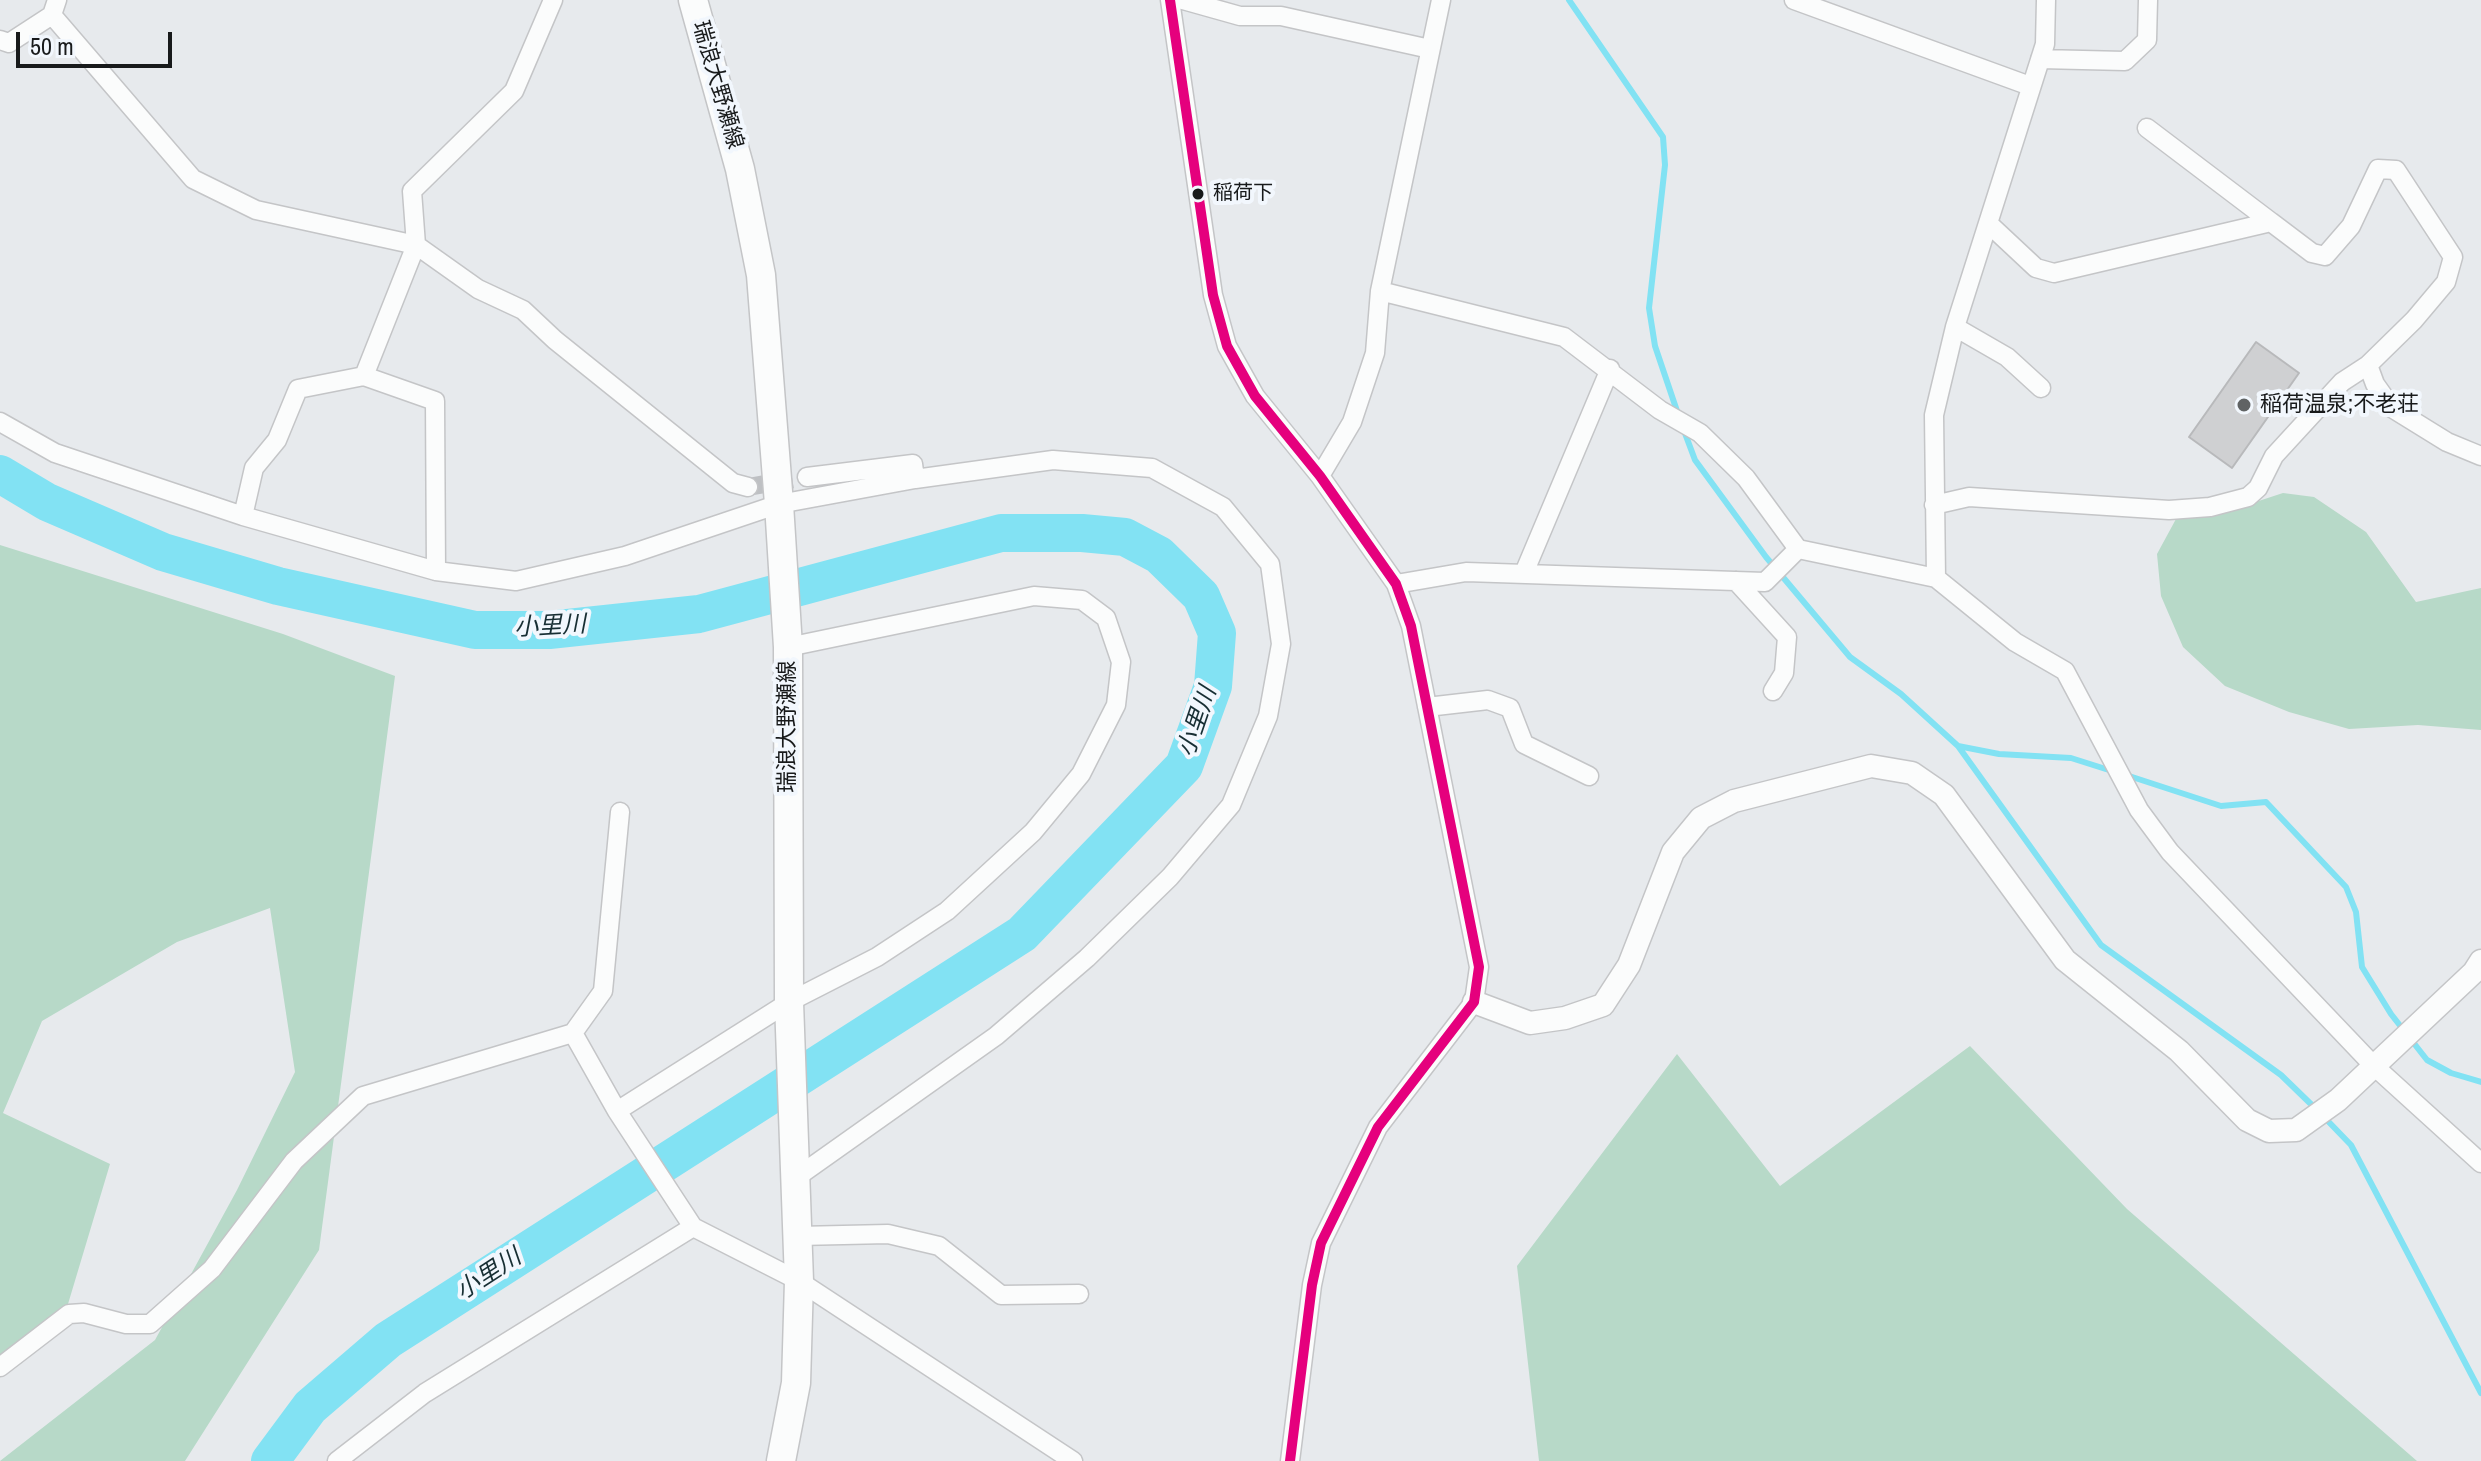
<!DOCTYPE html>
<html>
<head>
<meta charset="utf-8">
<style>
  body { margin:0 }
  #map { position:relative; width:2481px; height:1461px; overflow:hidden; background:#e7eaed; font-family:"Archivo Narrow",sans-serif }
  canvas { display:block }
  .scale { position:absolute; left:16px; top:32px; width:156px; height:36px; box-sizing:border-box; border:4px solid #181a1b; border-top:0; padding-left:10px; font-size:24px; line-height:28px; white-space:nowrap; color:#181a1b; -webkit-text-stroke:6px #f2f7fd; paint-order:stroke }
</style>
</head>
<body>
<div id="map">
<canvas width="2481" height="1461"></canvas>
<div class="scale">50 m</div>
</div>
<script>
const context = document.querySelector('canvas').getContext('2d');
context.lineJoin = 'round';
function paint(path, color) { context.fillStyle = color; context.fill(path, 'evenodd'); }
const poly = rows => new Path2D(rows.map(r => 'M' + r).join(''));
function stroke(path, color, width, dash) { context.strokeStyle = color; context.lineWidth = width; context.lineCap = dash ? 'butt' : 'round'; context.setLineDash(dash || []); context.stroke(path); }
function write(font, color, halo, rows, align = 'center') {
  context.font = font + ' "Archivo Narrow","Noto Sans JP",sans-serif'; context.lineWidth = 8; context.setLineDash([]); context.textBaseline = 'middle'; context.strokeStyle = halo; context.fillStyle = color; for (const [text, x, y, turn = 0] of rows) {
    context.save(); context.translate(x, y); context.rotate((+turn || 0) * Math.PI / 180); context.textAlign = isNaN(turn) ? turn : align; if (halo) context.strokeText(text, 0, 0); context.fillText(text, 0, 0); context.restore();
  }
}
paint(poly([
  [2283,493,2314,497,2366,532,2416,602,2481,588,2481,730,2418,725,2349,729,2289,712,2225,686,2183,647,2161,596,2157,554,2176,519,2216,515],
  [0,545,283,634,395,676,319,1250,185,1461,0,1461,155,1340,237,1190,295,1072,270,908,177,942,42,1021,3,1113,110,1164,68,1304,0,1365],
  [1970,1046,2127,1209,2417,1461,1539,1461,1517,1266,1677,1054,1780,1186]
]), '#b7d9c8');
stroke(poly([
  [1569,0,1663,137,1665,165,1649,308,1655,346,1678,414],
  [1683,428,1695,460,1766,557,1850,657,1901,694,1958,746,2101,945,2281,1075,2316,1109],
  [1958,746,1999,754,2071,758,2112,771],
  [2126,775,2221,806,2266,802,2346,887,2356,912,2362,967,2391,1014,2427,1060,2451,1073,2481,1082],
  [2324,1117,2351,1145,2481,1393]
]), '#82e2f3', 6);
stroke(poly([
  [0,474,47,502,163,552,278,586,475,630,549,630,699,614,1001,533,1082,533,1125,537,1159,555,1201,596,1217,633,1213,686,1184,766,1022,934,388,1340,310,1407,270,1461]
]), '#82e2f3', 38);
const building = poly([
  [2256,342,2299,373,2232,468,2189,437,2256,342]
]);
paint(building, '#cfd0d2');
stroke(building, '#b8b9bb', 2);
stroke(poly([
  [748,487,807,477]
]), '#bec0c3', 18, [18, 9]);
const minor = poly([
  [57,0,52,15,193,179,256,210,416,245,412,191,514,91,553,0],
  [1170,0,1213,295,1227,346,1255,396,1320,476,1396,584,1411,626,1479,967,1474,1002,1378,1127,1321,1243,1312,1285,1290,1461],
  [1183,0,1240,16,1281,16,1430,49],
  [1794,0,2030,86],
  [0,40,9,43,52,15],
  [2040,59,2125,61,2147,40,2148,0],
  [2147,128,2271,222],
  [1380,291,1564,337,1660,410,1700,433,1746,478,1798,549,1936,578,2015,642,2065,671,2139,810,2170,852,2373,1065,2481,1163],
  [1955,327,2007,357,2041,388],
  [2368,365,2375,384,2392,408,2447,442,2481,456],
  [364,376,416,245,478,289,523,310,555,340,733,483,748,487],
  [0,422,55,453,243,516,436,571,516,581,625,556,779,504,915,479,1053,460,1152,468,1223,507,1270,564,1281,644,1268,716,1231,805,1170,877,1087,958,996,1036,797,1177],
  [1320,476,1352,422,1375,353,1380,291,1441,0],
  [807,477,913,464,915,479],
  [1934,505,1969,497,2169,510,2210,507,2248,497,2258,488,2274,456,2342,382,2368,365,2414,320,2446,282,2453,257,2396,170,2378,169,2351,226,2325,256,2312,253,2271,222,2054,273,2036,268,1990,225],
  [243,516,254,468,277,440,298,389,364,376,435,401,436,571],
  [1524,573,1610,369],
  [1936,578,1934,415,1955,327,2045,44,2046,0],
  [1736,581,1787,637,1784,673,1773,691],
  [1396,584,1466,572,1765,582,1798,549],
  [1427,707,1488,700,1510,708,1524,744,1589,776],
  [620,812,603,991,573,1033,617,1111,693,1227,799,1281,1073,1461],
  [617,1111,789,1002,877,957,947,911,1033,832,1081,774,1116,705,1121,662,1106,618,1082,600,1034,596,788,647],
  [798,1236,888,1234,939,1246,1001,1295,1079,1294],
  [0,1367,69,1314,84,1313,126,1324,150,1324,212,1269,294,1161,363,1096,573,1033],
  [337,1461,425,1393,693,1227]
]);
const tertiary = poly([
  [1474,1002,1530,1023,1565,1018,1603,1005,1629,965,1673,852,1701,818,1734,801,1871,766,1912,773,1944,795,2065,960,2179,1051,2247,1120,2269,1131,2296,1130,2338,1100,2474,972,2481,961]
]);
const primary = poly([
  [693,0,740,169,761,275,779,504,788,647,789,1002,799,1281,796,1383,781,1461]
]);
stroke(minor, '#c4c5c7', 21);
stroke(tertiary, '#c4c5c7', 25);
stroke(primary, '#c4c5c7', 31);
stroke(minor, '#fbfcfc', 18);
stroke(tertiary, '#fbfcfc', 22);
stroke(primary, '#fbfcfc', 28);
stroke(poly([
  [1170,0,1213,295,1227,346,1255,396,1320,476,1396,584,1411,626,1479,967,1474,1002,1378,1127,1321,1243,1312,1285,1290,1461]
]), '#e5007d', 10);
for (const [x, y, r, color] of [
  [1198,194,7,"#181a1b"],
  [2244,405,8,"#606364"]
]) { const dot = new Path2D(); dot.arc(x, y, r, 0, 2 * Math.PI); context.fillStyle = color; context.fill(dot); stroke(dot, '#f2f7fd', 3); }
write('20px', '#181a1b', '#f2f7fd', [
  ["稲荷下",1213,194]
], 'left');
write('22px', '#181a1b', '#f2f7fd', [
  ["瑞浪大野瀬線",717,85,74],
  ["瑞浪大野瀬線",788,727,-90]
]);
write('22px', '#181a1b', '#f2f7fd', [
  ["稲荷温泉;不老荘",2260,405]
], 'left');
write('italic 24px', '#172e33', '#f2f7fd', [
  ["小里川",550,627,-3],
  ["小里川",1198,722,-71],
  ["小里川",489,1275,-33]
]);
</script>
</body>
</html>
